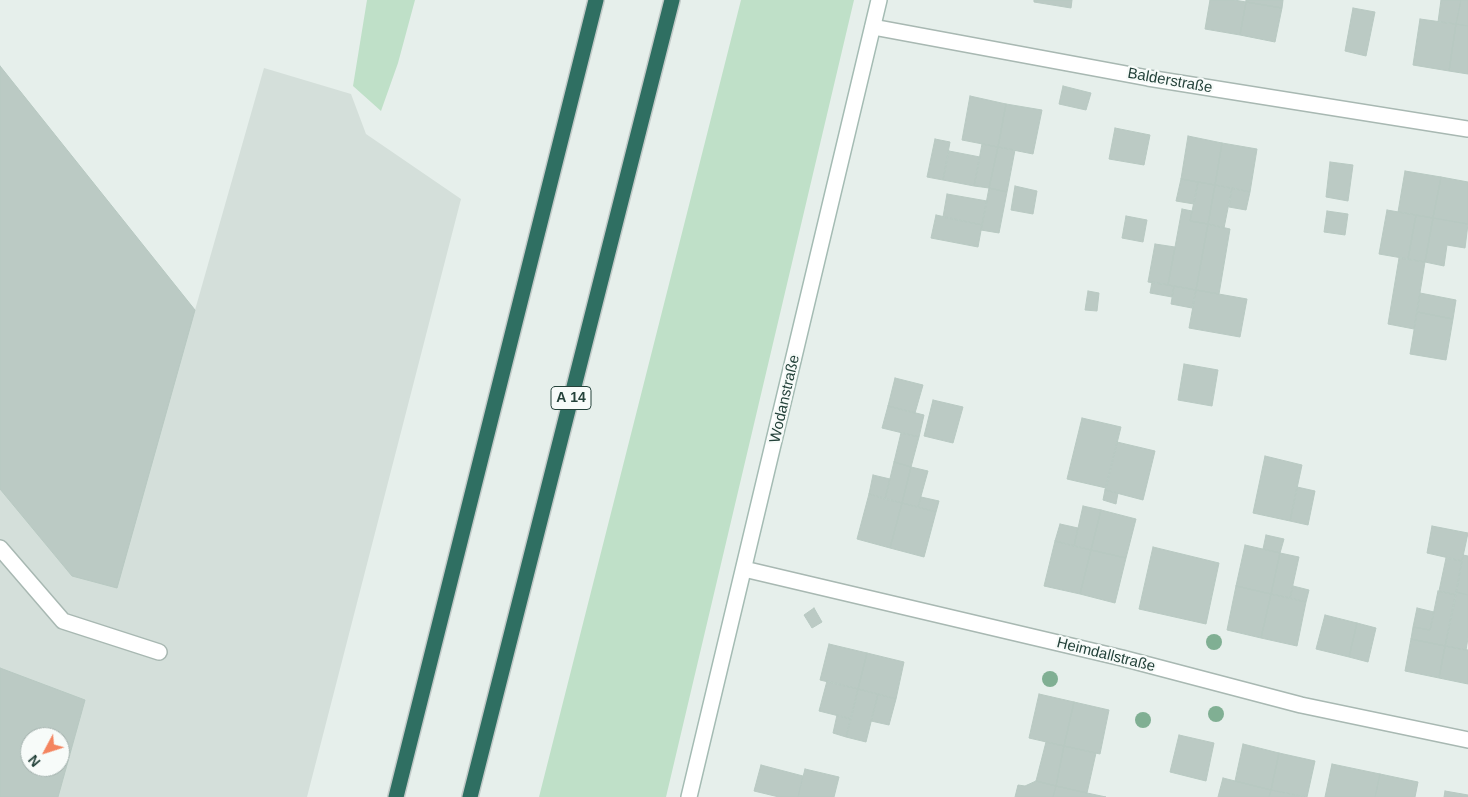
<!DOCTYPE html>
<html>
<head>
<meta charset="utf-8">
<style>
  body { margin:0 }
  #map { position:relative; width:1468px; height:797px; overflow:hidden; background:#e6efeb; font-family:Arial,sans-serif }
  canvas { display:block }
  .north { position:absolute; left:20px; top:727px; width:50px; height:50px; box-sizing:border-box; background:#f7fbf9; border:1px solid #a3b1ad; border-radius:50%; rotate:230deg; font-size:14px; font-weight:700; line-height:20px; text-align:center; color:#24423a }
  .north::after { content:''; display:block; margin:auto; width:18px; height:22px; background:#f4845f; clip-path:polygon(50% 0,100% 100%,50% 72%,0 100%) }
</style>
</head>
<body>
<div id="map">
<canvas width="1468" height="797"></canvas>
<div class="north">N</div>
</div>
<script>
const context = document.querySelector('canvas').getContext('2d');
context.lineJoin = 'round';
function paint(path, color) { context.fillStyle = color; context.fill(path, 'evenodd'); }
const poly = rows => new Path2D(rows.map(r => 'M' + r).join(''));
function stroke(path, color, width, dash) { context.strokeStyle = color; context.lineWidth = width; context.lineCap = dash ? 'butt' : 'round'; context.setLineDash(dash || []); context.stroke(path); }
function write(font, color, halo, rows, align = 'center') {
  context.font = font + ' Arial,sans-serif'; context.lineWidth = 4.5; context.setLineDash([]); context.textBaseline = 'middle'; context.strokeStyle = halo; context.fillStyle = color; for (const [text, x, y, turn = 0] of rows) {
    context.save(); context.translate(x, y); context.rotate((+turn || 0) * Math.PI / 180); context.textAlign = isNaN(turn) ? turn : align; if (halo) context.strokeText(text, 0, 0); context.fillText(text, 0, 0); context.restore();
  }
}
paint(poly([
  [0,66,195,310,264,68,351,94,366,134,461,199,307,797,0,797],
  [30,737,60,737,60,767,30,767]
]), '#d4dfda');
paint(poly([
  [367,0,415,0,398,63,381,111,353,86],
  [741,0,854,0,666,797,539,797]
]), '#bfe0c8');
const building = poly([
  [1034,0,1072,0,1071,8,1034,2,1034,0],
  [1210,0,1234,0,1246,2,1240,35,1205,29,1210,0],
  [1246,0,1283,0,1282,8,1246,2,1246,0],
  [1441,0,1461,0,1456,24,1438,22,1441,0],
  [1461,0,1468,0,1468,26,1456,24,1461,0],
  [1246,2,1282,8,1275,42,1240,35,1246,2],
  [1353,8,1375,12,1366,56,1345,51,1353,8],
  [1420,19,1456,24,1449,71,1413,65,1420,19],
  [1456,24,1468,26,1468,74,1449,71,1456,24],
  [0,66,195,310,117,588,72,576,0,489,0,66],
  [1063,86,1091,93,1086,110,1059,104,1063,86],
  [970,96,1006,104,998,147,962,140,970,96],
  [1006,104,1042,110,1033,154,998,147,1006,104],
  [1115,128,1150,135,1144,165,1109,159,1115,128],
  [1188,136,1222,143,1215,185,1181,179,1188,136],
  [935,139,950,142,943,180,927,177,935,139],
  [1222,143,1257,149,1250,192,1215,185,1222,143],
  [982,144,998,147,989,188,974,186,982,144],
  [998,147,1015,150,1007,192,989,188,998,147],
  [949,151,980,157,974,186,943,180,949,151],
  [1330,162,1353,165,1348,201,1326,197,1330,162],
  [1405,171,1441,177,1433,218,1398,212,1405,171],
  [1441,177,1468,182,1468,224,1433,218,1441,177],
  [1181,179,1198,182,1194,204,1176,201,1181,179],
  [1198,182,1215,185,1208,224,1190,221,1198,182],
  [1215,185,1232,188,1224,228,1208,224,1215,185],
  [1015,186,1037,191,1033,214,1011,210,1015,186],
  [989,188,1007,192,999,233,981,230,989,188],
  [1232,188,1250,192,1246,210,1229,207,1232,188],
  [947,194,987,201,982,225,943,217,947,194],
  [1182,209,1192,211,1190,221,1208,224,1196,290,1168,285,1182,209],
  [1387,210,1416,215,1408,259,1379,254,1387,210],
  [1327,211,1348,214,1345,235,1324,232,1327,211],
  [936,215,982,225,978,247,931,238,936,215],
  [1416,215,1433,218,1425,262,1408,259,1416,215],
  [1126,216,1147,220,1143,242,1122,238,1126,216],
  [1433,218,1468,224,1465,248,1447,245,1444,266,1425,262,1433,218],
  [1208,224,1230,229,1219,294,1196,290,1208,224],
  [1155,244,1175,247,1168,285,1148,282,1155,244],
  [1399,258,1425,262,1414,329,1388,324,1399,258],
  [1152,282,1174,286,1172,297,1150,293,1152,282],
  [1174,286,1196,290,1192,308,1171,304,1174,286],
  [1196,290,1247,299,1240,337,1189,328,1196,290],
  [1088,291,1099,293,1097,311,1085,310,1088,291],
  [1420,293,1456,300,1453,319,1417,312,1420,293],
  [1417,312,1453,319,1446,360,1410,354,1417,312],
  [1184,364,1218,370,1212,406,1178,400,1184,364],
  [895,378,923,385,915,413,888,406,895,378],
  [933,400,963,407,953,443,924,436,933,400],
  [888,406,924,415,919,437,882,428,888,406],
  [1082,418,1121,427,1106,488,1067,479,1082,418],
  [901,433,919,437,911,467,894,462,901,433],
  [1117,442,1155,451,1143,500,1105,490,1117,442],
  [1265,456,1302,465,1290,521,1253,513,1265,456],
  [894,462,911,467,902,503,885,499,894,462],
  [911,467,928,471,918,507,902,503,911,467],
  [873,475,890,479,885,499,869,494,873,475],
  [1297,487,1315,491,1308,525,1290,521,1297,487],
  [1105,490,1118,493,1116,504,1103,500,1105,490],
  [869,494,902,503,890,548,857,539,869,494],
  [921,497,939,501,936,512,918,507,921,497],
  [902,503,936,512,924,557,890,548,902,503],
  [1083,506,1101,510,1091,550,1074,546,1083,506],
  [1101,510,1136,519,1126,558,1091,550,1101,510],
  [1060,524,1078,528,1074,546,1055,541,1060,524],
  [1432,526,1468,533,1462,561,1427,553,1432,526],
  [1266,535,1284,539,1280,553,1263,549,1266,535],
  [1055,541,1091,550,1080,594,1044,586,1055,541],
  [1245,545,1280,553,1271,594,1236,586,1245,545],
  [1153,547,1219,563,1206,624,1139,609,1153,547],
  [1091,550,1126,558,1115,603,1080,594,1091,550],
  [1280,553,1299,557,1290,598,1271,594,1280,553],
  [1463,555,1468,556,1468,595,1456,592,1463,555],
  [1446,558,1462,561,1456,595,1439,591,1446,558],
  [1236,586,1271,594,1261,638,1227,630,1236,586],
  [1293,586,1309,590,1306,602,1290,598,1293,586],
  [1438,591,1456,595,1445,646,1411,639,1413,627,1430,630,1438,591],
  [1456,592,1468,595,1468,638,1466,650,1445,646,1456,592],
  [1271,594,1306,602,1297,646,1261,638,1271,594],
  [814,608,822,622,812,628,804,615,814,608],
  [1417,608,1434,612,1430,630,1413,627,1417,608],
  [1325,615,1357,623,1349,657,1316,649,1325,615],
  [1357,623,1376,628,1368,662,1349,657,1357,623],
  [1411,639,1445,646,1439,678,1405,671,1411,639],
  [829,644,867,653,858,689,820,680,829,644],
  [1445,646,1468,650,1468,684,1439,678,1445,646],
  [867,653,904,662,896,699,858,689,867,653],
  [0,668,85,700,58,797,0,797,0,668],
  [30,737,60,737,60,767,30,767,30,737],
  [827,681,858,689,851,719,819,711,827,681],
  [858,689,878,694,866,742,846,737,858,689],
  [878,694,896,699,889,725,871,721,878,694],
  [1039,694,1074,702,1064,746,1029,738,1039,694],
  [1074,702,1109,710,1100,754,1064,746,1074,702],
  [837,715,851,719,846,737,833,733,837,715],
  [1179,735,1214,743,1206,781,1170,772,1179,735],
  [1046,742,1064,746,1056,786,1036,781,1046,742],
  [1243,744,1279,753,1271,790,1235,781,1243,744],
  [1064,746,1096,753,1087,793,1056,786,1064,746],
  [1279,753,1315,761,1307,797,1271,790,1279,753],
  [1332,764,1380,774,1375,797,1325,797,1332,764],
  [761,765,803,776,798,797,779,797,754,791,761,765],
  [805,769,839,777,834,797,798,797,805,769],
  [1380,774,1418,782,1415,797,1375,797,1380,774],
  [1223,778,1271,790,1269,797,1218,797,1223,778],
  [1036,781,1056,786,1053,797,1015,797,1018,785,1025,786,1036,781],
  [1056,786,1087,793,1106,797,1053,797,1056,786],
  [1271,790,1304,797,1269,797,1271,790],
  [1445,791,1468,795,1468,797,1444,797,1445,791]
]);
paint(building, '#bbcac4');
stroke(building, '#b8c9c2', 1);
const lane = poly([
  [0,548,63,621,159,652]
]);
const street = poly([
  [873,27,1148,78,1468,129],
  [744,569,1122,658,1301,705,1468,740]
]);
const secondary = poly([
  [689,797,879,0]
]);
const highway = poly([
  [396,797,596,0],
  [470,797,672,0]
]);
stroke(lane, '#a8b8b2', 18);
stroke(street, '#a8b8b2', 18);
stroke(secondary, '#a4bbb3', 18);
stroke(highway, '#c2cac8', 18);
stroke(lane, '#fff', 15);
stroke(street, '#fff', 15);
stroke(secondary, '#fff', 15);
stroke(highway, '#2f6f62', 15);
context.fillStyle = '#80af93';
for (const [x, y] of [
  [1214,642],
  [1050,679],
  [1216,714],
  [1143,720]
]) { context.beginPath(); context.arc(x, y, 8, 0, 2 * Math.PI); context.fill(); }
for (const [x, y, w] of [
  [571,398,40]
]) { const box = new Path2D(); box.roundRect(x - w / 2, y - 11.5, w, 23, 4); context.fillStyle = '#f7fbf9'; context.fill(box); stroke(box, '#24423a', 1); }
write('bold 14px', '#24423a', null, [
  ["A 14",571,398]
]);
write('15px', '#24423a', '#f7fbf9', [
  ["Balderstraße",1170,81,10],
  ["Wodanstraße",785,399,-77],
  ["Heimdallstraße",1106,655,14]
]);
</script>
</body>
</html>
